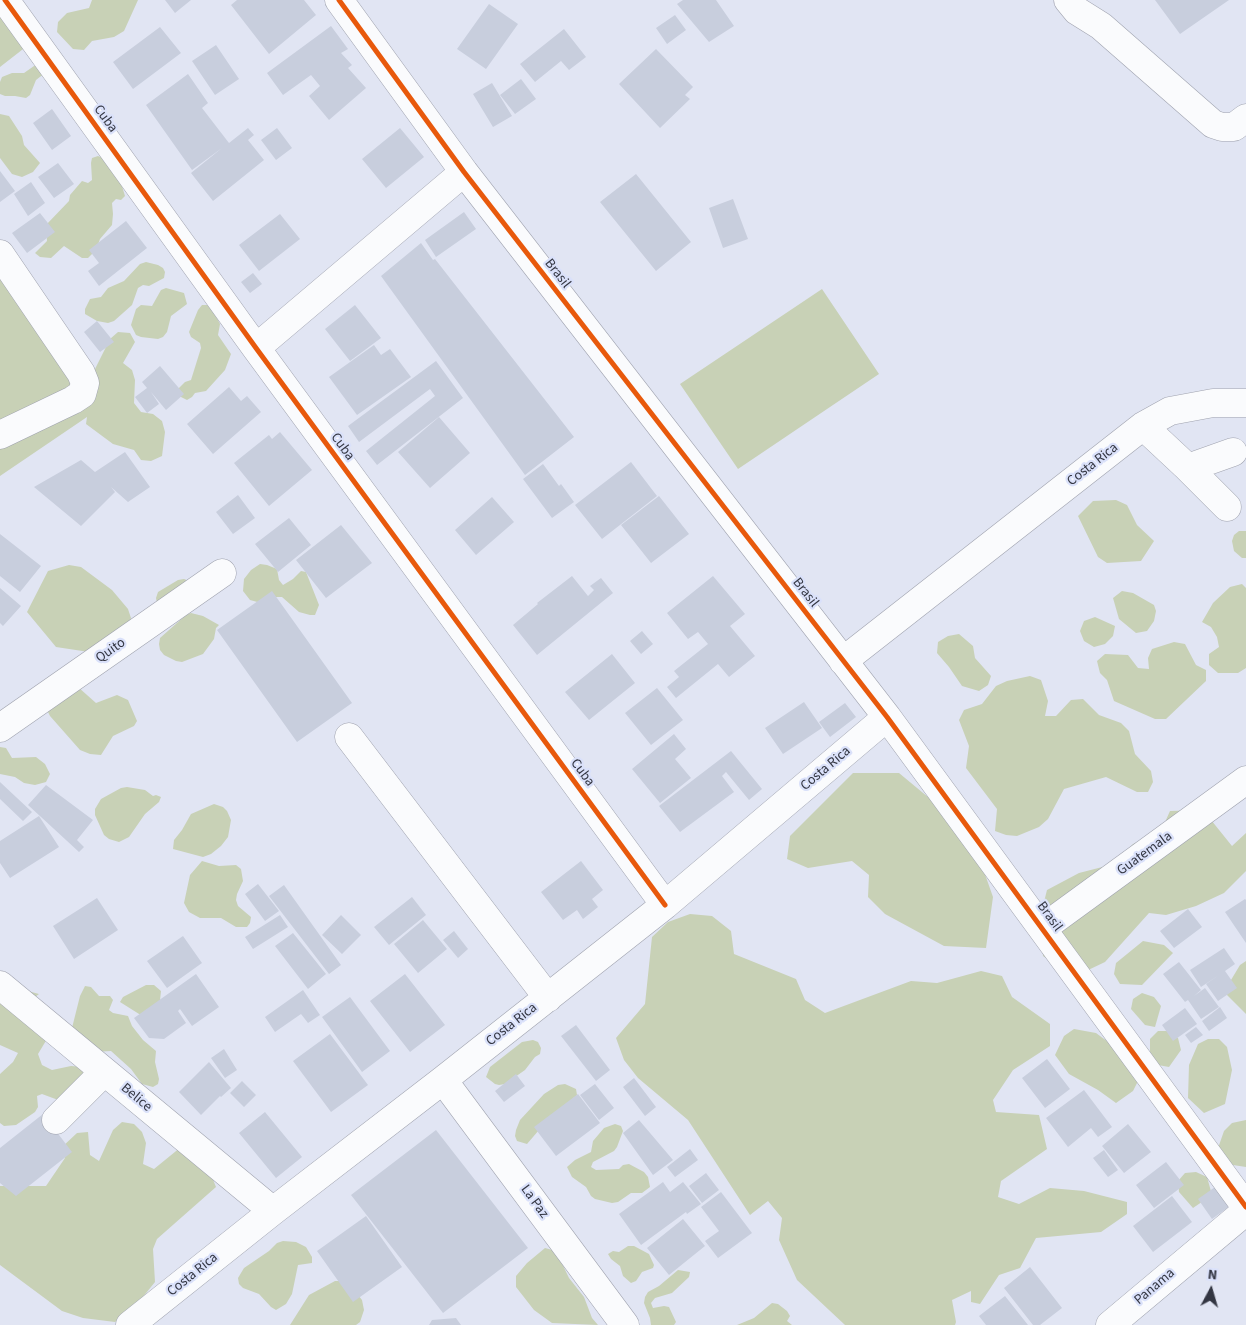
<!DOCTYPE html>
<html>
<head>
<meta charset="utf-8">
<style>
  body { margin:0 }
  #map { position:relative; width:1246px; height:1325px; overflow:hidden; background:#e1e5f3; font-family:"Source Sans 3",sans-serif }
  canvas { display:block }
  .north { position:absolute; left:1186px; top:1265px; width:50px; height:50px; -webkit-text-stroke:4px #dae1fa; paint-order:stroke; rotate:6deg; font-size:14px; font-weight:700; line-height:20px; text-align:center; color:#333642 }
  .north::after { content:''; display:block; margin:auto; width:18px; height:22px; background:#333642; clip-path:polygon(50% 0,100% 100%,50% 72%,0 100%) }
</style>
</head>
<body>
<div id="map">
<canvas width="1246" height="1325"></canvas>
<div class="north">N</div>
</div>
<script>
const context = document.querySelector('canvas').getContext('2d');
context.lineJoin = 'round';
function paint(path, color) { context.fillStyle = color; context.fill(path, 'evenodd'); }
const poly = rows => new Path2D(rows.map(r => 'M' + r).join(''));
function stroke(path, color, width, dash) { context.strokeStyle = color; context.lineWidth = width; context.lineCap = dash ? 'butt' : 'round'; context.setLineDash(dash || []); context.stroke(path); }
function write(font, color, halo, rows, align = 'center') {
  context.font = font + ' "Source Sans 3",sans-serif'; context.lineWidth = 4.5; context.setLineDash([]); context.textBaseline = 'middle'; context.strokeStyle = halo; context.fillStyle = color; for (const [text, x, y, turn = 0] of rows) {
    context.save(); context.translate(x, y); context.rotate((+turn || 0) * Math.PI / 180); context.textAlign = isNaN(turn) ? turn : align; if (halo) context.strokeText(text, 0, 0); context.fillText(text, 0, 0); context.restore();
  }
}
paint(poly([
  [92,0,138,0,124,31,114,37,92,41,84,50,73,49,57,32,58,22,67,13,89,8],
  [0,11,27,46,0,67],
  [40,65,45,73,36,80,30,95,26,98,15,96,5,96,0,94,0,82,2,77,12,73,24,73,34,66],
  [0,114,9,116,22,136,24,145,40,163,33,172,22,177,12,174,0,158],
  [98,156,103,158,121,183,125,196,121,200,116,199,112,203,113,214,112,225,100,239,96,250,88,258,82,258,64,246,51,258,40,257,35,253,47,241,46,225,69,201,70,195,82,181,88,183,92,180,91,163,92,158],
  [146,262,158,265,163,268,165,272,164,278,149,286,143,285,138,288,132,305,114,321,108,323,97,321,85,314,85,309,90,299,101,297,108,288,124,281,140,264],
  [0,267,95,391,95,369,110,339,118,332,130,333,135,342,123,363,132,370,135,380,134,403,141,412,153,414,162,421,165,432,162,456,151,461,141,460,134,450,113,444,86,424,87,417,0,476],
  [166,288,184,293,187,304,171,316,167,332,163,337,158,339,141,337,136,335,131,325,136,309,141,305,152,306,161,290],
  [822,289,879,374,738,469,680,384],
  [202,305,207,305,212,309,220,324,218,335,231,354,225,370,206,391,195,393,192,397,187,400,177,395,177,390,185,382,191,380,201,348,200,343,191,337,189,332,198,310],
  [1116,500,1127,505,1137,525,1154,541,1141,561,1107,563,1098,557,1078,516,1093,501],
  [1239,531,1246,531,1246,558,1242,558,1234,551,1232,541,1234,535],
  [260,564,267,565,277,569,279,580,283,585,293,579,301,571,306,572,319,605,315,615,310,615,299,612,282,597,276,597,261,603,250,600,243,591,244,579,251,570],
  [69,565,81,567,112,590,128,609,131,618,126,629,89,652,56,647,27,612,48,571],
  [184,579,189,581,157,603,156,598,158,592,178,580],
  [1242,584,1246,588,1246,668,1238,673,1218,673,1209,665,1209,654,1219,647,1217,637,1211,627,1202,622,1213,603,1230,587],
  [1122,591,1133,593,1154,605,1156,611,1154,621,1147,631,1136,633,1119,619,1113,598],
  [191,613,203,616,219,625,216,628,214,639,203,654,182,662,176,661,164,655,160,650,159,644,160,638,186,615],
  [1095,617,1115,626,1113,636,1105,644,1094,647,1084,641,1080,631,1084,621],
  [959,634,973,646,975,658,991,676,988,685,979,691,962,686,949,667,937,653,938,642,948,636],
  [1174,642,1185,644,1196,665,1206,670,1206,681,1166,719,1155,719,1114,701,1107,680,1100,673,1097,661,1105,654,1128,655,1138,668,1149,669,1148,658,1152,649],
  [1030,676,1041,680,1048,701,1045,716,1056,716,1071,700,1083,699,1099,715,1121,723,1129,731,1135,754,1151,771,1153,782,1148,792,1137,792,1106,777,1064,789,1048,819,1039,827,1017,836,1006,835,995,831,997,809,966,768,969,746,959,720,964,710,982,704,996,686,1007,681],
  [78,687,96,703,117,695,128,700,137,721,134,726,113,736,101,755,90,754,80,750,50,716,45,706],
  [0,747,6,748,12,758,36,757,45,764,50,774,46,782,35,785,24,783,15,777,0,774],
  [853,773,899,773,970,832,993,897,986,948,944,946,885,914,868,897,869,875,852,861,808,868,787,859,790,836],
  [127,787,145,790,153,796,156,795,161,797,159,802,145,814,129,837,119,842,109,839,104,835,95,815,95,809,101,799,121,788],
  [214,804,223,807,227,811,231,820,228,837,221,846,211,854,203,857,173,849,174,840,182,830,191,814],
  [1203,810,1232,846,1246,833,1246,871,1224,893,1196,906,1166,915,1149,913,1105,962,1084,972,1062,969,1043,956,1040,918,1047,890,1079,873,1114,864,1133,844,1161,831,1170,811],
  [202,861,219,866,236,865,241,869,243,881,237,894,236,900,238,906,251,917,250,923,247,927,236,927,221,918,200,918,189,912,184,903,190,875],
  [690,914,712,916,731,931,734,954,796,979,805,1000,825,1013,911,981,937,983,981,971,1002,976,1012,997,1050,1024,1050,1046,1013,1070,993,1100,996,1112,1039,1115,1047,1149,1001,1181,998,1197,1019,1204,1050,1188,1084,1191,1127,1202,1127,1214,1101,1232,1036,1238,1020,1268,999,1275,980,1304,971,1302,971,1291,952,1300,956,1322,955,1325,845,1325,797,1280,779,1240,782,1218,768,1201,750,1215,688,1120,638,1078,624,1060,616,1038,645,1004,652,937,668,922],
  [1143,941,1164,945,1173,953,1142,985,1120,984,1114,974,1116,963],
  [1246,961,1246,1014,1227,995,1228,985,1240,965],
  [146,985,154,985,161,991,159,1010,147,1019,120,1002,123,997],
  [85,986,91,987,99,996,110,996,113,1000,109,1010,113,1013,128,1016,132,1026,143,1040,156,1051,155,1062,159,1079,158,1084,153,1087,142,1084,131,1069,111,1051,94,1052,72,1028,80,996],
  [17,988,39,994,35,997,47,1039,38,1054,42,1065,52,1070,71,1066,83,1067,90,1076,69,1104,42,1094,37,1096,38,1107,35,1112,16,1125,4,1126,0,1123,0,1074,13,1062,18,1053,0,1045,0,991],
  [1142,993,1154,997,1161,1006,1155,1027,1145,1025,1131,1009,1133,999],
  [1074,1029,1096,1033,1123,1053,1138,1081,1133,1091,1116,1103,1098,1090,1069,1074,1055,1055,1064,1036],
  [1158,1031,1169,1031,1178,1038,1181,1050,1169,1067,1158,1065,1150,1059,1150,1039],
  [1208,1039,1219,1039,1227,1047,1232,1070,1225,1104,1204,1113,1188,1098,1189,1065,1198,1044],
  [533,1040,538,1042,541,1048,540,1054,535,1057,525,1070,505,1084,499,1085,495,1084,486,1077,490,1067,522,1042],
  [565,1084,576,1089,577,1095,545,1123,527,1144,517,1141,515,1136,516,1130,520,1120,544,1094,558,1085],
  [1246,1120,1246,1167,1233,1165,1217,1151,1224,1131,1232,1123],
  [122,1122,134,1124,142,1132,146,1143,143,1164,154,1169,181,1147,203,1155,216,1187,157,1239,153,1249,155,1282,134,1308,115,1322,83,1318,62,1311,0,1265,0,1186,46,1186,65,1158,61,1148,77,1133,88,1132,90,1155,99,1161,113,1130],
  [615,1124,621,1126,623,1131,617,1147,614,1151,593,1162,591,1167,596,1170,619,1169,623,1165,629,1164,644,1172,648,1177,650,1187,642,1193,631,1193,618,1202,612,1203,595,1199,591,1196,586,1187,572,1177,567,1167,575,1160,591,1152,593,1141,604,1128],
  [1196,1172,1207,1177,1212,1195,1193,1208,1179,1192,1178,1181,1185,1173],
  [283,1241,296,1242,306,1247,312,1257,312,1263,298,1265,292,1294,286,1304,276,1310,271,1307,259,1294,243,1288,239,1284,238,1278,244,1268,269,1251,277,1243],
  [628,1246,634,1246,649,1254,654,1265,653,1268,642,1272,636,1281,631,1283,623,1276,620,1266,611,1259,608,1254,613,1251,619,1252],
  [545,1248,556,1251,569,1278,584,1297,592,1318,598,1325,552,1323,534,1310,516,1287,516,1276,527,1263],
  [678,1270,690,1272,689,1277,672,1293,655,1298,651,1303,653,1308,664,1306,669,1307,676,1322,674,1325,651,1325,650,1318,644,1303,645,1297,648,1292,659,1286],
  [335,1281,347,1281,362,1300,364,1310,360,1322,356,1325,290,1325,309,1295],
  [772,1303,778,1304,787,1311,790,1316,787,1321,792,1325,737,1325,754,1318]
]), '#c8d1b6');
paint(poly([
  [165,0,191,0,175,13],
  [237,0,304,0,316,15,269,54,231,5],
  [683,0,716,0,734,26,709,42,677,4],
  [1155,0,1229,0,1180,34],
  [489,4,518,24,486,69,457,49],
  [675,15,686,30,667,44,656,28],
  [331,26,348,49,341,53,352,65,348,68,366,88,329,120,309,96,320,86,311,75,283,95,267,73],
  [160,27,181,53,133,89,113,62],
  [564,29,586,57,569,70,561,61,535,82,520,64],
  [216,45,239,79,215,95,192,61],
  [656,49,693,87,685,95,690,99,660,128,619,84],
  [188,74,208,103,202,108,229,143,248,128,254,135,248,140,264,160,213,201,191,173,222,148,192,170,146,105],
  [521,79,536,99,515,114,500,95],
  [492,83,512,116,493,127,473,94],
  [52,109,71,136,52,150,33,123],
  [277,128,292,148,276,160,261,140],
  [400,128,424,157,386,188,362,159],
  [58,163,74,184,54,198,38,177],
  [0,171,15,191,0,202],
  [636,174,691,242,656,271,600,202],
  [31,182,45,203,28,216,14,194],
  [733,199,748,239,723,248,709,208],
  [464,212,476,229,436,257,425,240],
  [40,213,55,232,27,253,12,233],
  [280,214,300,239,259,271,239,245],
  [126,221,147,248,99,286,88,271,99,263,89,250],
  [421,243,433,260,435,259,574,437,525,475,381,276],
  [253,273,262,284,250,293,241,282],
  [355,305,381,338,350,361,325,329],
  [97,321,114,342,100,352,84,332],
  [374,345,381,355,390,349,411,377,357,415,329,377],
  [436,361,463,398,377,465,366,451,435,396,430,389,359,442,348,426],
  [160,366,184,394,166,410,151,392,159,404,147,413,135,397,147,388,142,382],
  [229,387,241,401,247,396,261,412,213,454,187,424],
  [439,417,470,453,430,488,398,452],
  [280,432,312,470,269,506,234,463,269,435,272,439],
  [125,452,150,487,128,502,111,487,115,492,81,526,34,487,81,460,95,472],
  [631,462,657,496,602,539,575,505],
  [543,464,559,486,561,484,574,502,552,518,523,479],
  [238,495,255,518,233,534,216,512],
  [659,496,689,534,651,563,621,525],
  [492,497,514,522,476,555,455,530],
  [289,518,311,545,278,572,255,544],
  [341,525,372,563,326,598,296,560],
  [0,534,41,566,20,592,0,576],
  [572,576,588,596,594,590,590,586,601,578,613,593,537,655,513,625,538,604,537,603],
  [713,576,745,614,730,626,755,656,729,677,718,664,676,698,667,687,679,677,674,671,708,644,698,632,688,639,667,613],
  [0,588,21,606,3,626,0,623],
  [272,591,352,703,297,742,217,630],
  [642,631,653,644,641,654,630,641],
  [612,654,635,683,589,720,565,692],
  [657,688,683,720,651,745,625,713],
  [804,702,822,728,783,754,765,728],
  [845,703,856,717,830,737,819,722],
  [674,734,686,749,675,759,691,778,660,803,632,769],
  [731,751,762,789,749,800,726,772,722,776,734,792,680,832,659,806],
  [0,782,32,812,23,821,0,799],
  [46,785,93,820,77,840,84,847,79,852,28,805],
  [39,816,59,847,10,878,0,863,0,841],
  [581,861,603,890,592,899,598,907,583,919,577,910,563,920,541,892],
  [258,884,279,911,265,921,245,894],
  [284,885,341,965,329,974,269,896],
  [412,897,426,915,389,945,374,927],
  [97,898,118,930,74,959,53,926],
  [1245,899,1246,900,1246,943,1225,912],
  [1188,909,1202,927,1174,948,1160,931],
  [280,915,288,927,253,949,245,937],
  [341,915,361,935,342,954,322,935],
  [423,920,447,949,418,973,394,944],
  [454,931,468,949,458,958,443,940],
  [293,933,326,974,308,989,275,946],
  [183,936,202,963,167,988,147,961],
  [1224,948,1235,964,1225,971,1237,988,1218,1001,1206,984,1219,975,1201,987,1190,970],
  [1179,962,1201,990,1194,996,1205,988,1219,1007,1201,1019,1188,1000,1185,1002,1163,974],
  [196,974,219,1007,192,1026,180,1009,178,1011,186,1023,164,1039,149,1038,134,1018],
  [405,974,445,1025,410,1052,370,1001],
  [303,990,320,1015,308,1023,301,1014,275,1032,265,1017],
  [350,997,390,1051,362,1072,322,1017],
  [1220,1007,1227,1018,1209,1031,1202,1021],
  [1185,1008,1197,1024,1173,1041,1162,1025],
  [576,1025,610,1070,596,1081,561,1036],
  [1196,1027,1203,1035,1191,1043,1185,1035],
  [330,1034,368,1085,331,1112,293,1061],
  [224,1049,237,1070,225,1078,211,1058],
  [1047,1059,1070,1089,1045,1108,1022,1078],
  [209,1062,231,1088,221,1097,220,1096,201,1115,179,1092],
  [516,1074,525,1086,504,1102,495,1091],
  [634,1078,656,1107,645,1116,623,1087],
  [242,1081,256,1095,244,1107,230,1093],
  [595,1084,614,1108,599,1120,580,1095],
  [1084,1090,1112,1127,1098,1137,1091,1128,1068,1147,1046,1118],
  [578,1094,600,1123,556,1156,534,1127],
  [265,1112,302,1157,276,1178,239,1133],
  [43,1114,72,1152,16,1196,0,1183,0,1148],
  [639,1120,673,1160,653,1175,623,1133],
  [1128,1124,1151,1152,1124,1173,1102,1146],
  [436,1130,528,1248,443,1313,351,1195],
  [690,1149,698,1160,675,1177,667,1167],
  [1104,1150,1118,1170,1108,1177,1093,1158],
  [1166,1162,1184,1185,1154,1208,1136,1185],
  [706,1173,719,1190,702,1203,689,1186],
  [663,1182,670,1192,683,1182,701,1204,687,1214,686,1212,641,1245,619,1214],
  [1215,1187,1230,1206,1212,1219,1198,1199],
  [721,1192,752,1233,718,1258,705,1241,719,1231,701,1207],
  [1172,1196,1192,1222,1153,1252,1133,1226],
  [366,1216,402,1267,353,1302,317,1251],
  [683,1219,705,1246,669,1275,647,1248],
  [1030,1267,1062,1308,1040,1325,1033,1325,1004,1288],
  [1005,1296,1028,1325,986,1325,979,1316],
  [456,1318,461,1325,429,1325,432,1320]
]), '#c8cedd');
const minor = poly([
  [5,0,256,348,665,905],
  [339,0,464,172,887,717,1246,1207],
  [1068,0,1077,11,1101,26,1213,124,1222,127,1234,127,1246,118],
  [0,254,81,373,85,383,82,394,73,400,0,435],
  [256,348,464,172],
  [1143,426,1188,468,1233,452],
  [1188,468,1227,507],
  [843,661,1143,426,1170,411,1213,403,1246,403],
  [0,728,222,573],
  [349,737,548,998],
  [1043,928,1246,780],
  [0,985,273,1211],
  [443,1080,625,1325],
  [56,1120,104,1072],
  [130,1325,273,1211,443,1080,665,905,887,717],
  [1110,1325,1246,1211]
]);
stroke(minor, '#9fa2ae', 29);
stroke(minor, '#fafbfd', 28);
stroke(poly([
  [5,0,256,348,665,905],
  [339,0,464,172,887,717,1246,1207]
]), '#e8590c', 5);
write('14px', '#333642', '#dae1fa', [
  ["Cuba",105,119,54],
  ["Brasil",557,274,52],
  ["Cuba",342,447,54],
  ["Costa Rica",1093,465,-38],
  ["Brasil",805,593,52],
  ["Quito",111,651,-35],
  ["Costa Rica",826,769,-40],
  ["Cuba",582,773,53],
  ["Guatemala",1145,854,-36],
  ["Brasil",1049,917,54],
  ["Costa Rica",512,1025,-38],
  ["Belice",136,1098,40],
  ["La Paz",534,1202,54],
  ["Costa Rica",193,1275,-39],
  ["Panama",1155,1287,-40]
]);
</script>
</body>
</html>
